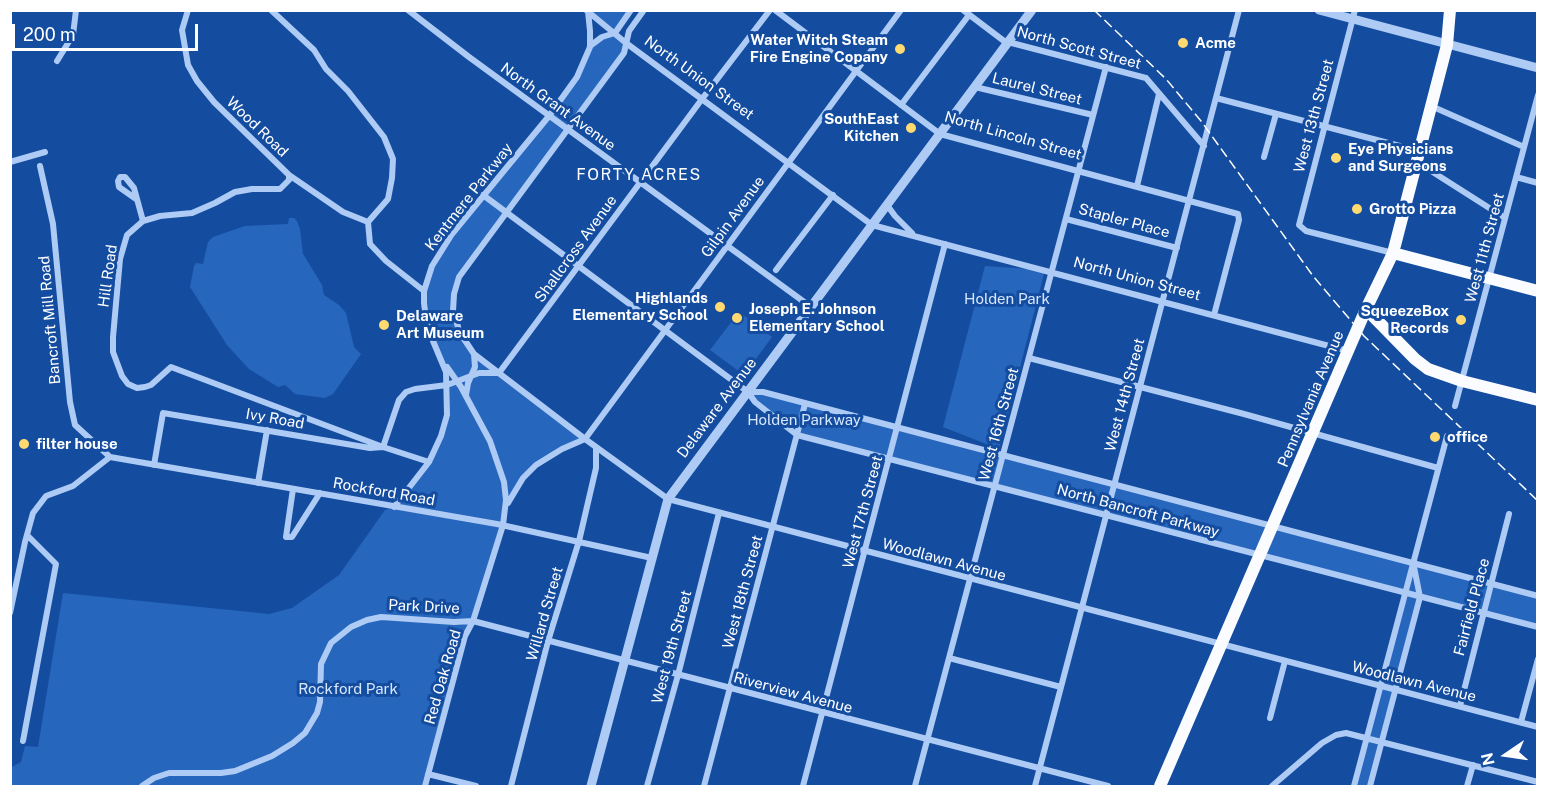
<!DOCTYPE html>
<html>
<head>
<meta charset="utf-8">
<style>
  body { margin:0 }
  #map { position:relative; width:1548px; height:797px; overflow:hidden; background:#144da0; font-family:"Public Sans",sans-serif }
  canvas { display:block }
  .frame { position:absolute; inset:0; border:12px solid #fff; pointer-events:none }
  .north { position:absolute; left:1476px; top:725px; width:60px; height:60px; -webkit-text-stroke:4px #144da0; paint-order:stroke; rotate:257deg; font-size:16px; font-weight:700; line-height:24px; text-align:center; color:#fff }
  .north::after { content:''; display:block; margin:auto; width:21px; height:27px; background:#fff; clip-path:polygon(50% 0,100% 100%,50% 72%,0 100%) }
  .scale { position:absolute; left:12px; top:24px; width:186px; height:27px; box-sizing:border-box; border:3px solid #fff; border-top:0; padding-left:8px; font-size:18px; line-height:21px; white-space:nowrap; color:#fff; -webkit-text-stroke:4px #144da0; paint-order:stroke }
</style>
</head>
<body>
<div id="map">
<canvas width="1548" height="797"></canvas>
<div class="frame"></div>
<div class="north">N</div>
<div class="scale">200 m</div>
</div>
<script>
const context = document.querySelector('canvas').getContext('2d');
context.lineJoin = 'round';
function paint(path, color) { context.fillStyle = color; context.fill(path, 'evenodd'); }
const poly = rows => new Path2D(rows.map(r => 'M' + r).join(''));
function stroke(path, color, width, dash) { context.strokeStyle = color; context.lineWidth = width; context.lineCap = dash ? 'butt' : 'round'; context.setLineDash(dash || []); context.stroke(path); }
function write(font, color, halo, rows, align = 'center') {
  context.font = font + ' "Public Sans",sans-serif'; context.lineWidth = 6; context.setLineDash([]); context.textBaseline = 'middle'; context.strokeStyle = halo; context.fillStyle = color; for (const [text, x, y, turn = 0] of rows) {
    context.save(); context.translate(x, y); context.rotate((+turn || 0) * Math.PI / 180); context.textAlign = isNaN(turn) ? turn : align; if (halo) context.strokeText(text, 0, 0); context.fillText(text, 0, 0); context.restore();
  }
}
paint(poly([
  [586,11,631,11,615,33,626,43,625,50,462,270,453,311,469,349,585,439,536,465,506,506,468,628,425,786,11,786,10,768,21,762,25,746,38,747,63,593,269,614,292,608,339,575,385,510,394,507,429,462,445,425,447,385,457,382,442,360,426,320,424,291,435,259,565,96,590,47,614,33],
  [289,218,294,218,297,221,300,229,303,254,322,285,324,295,339,305,346,313,354,347,361,354,333,394,325,398,295,394,285,385,278,387,249,369,227,345,190,287,194,266,196,263,203,264,208,242,213,237,245,226,288,224],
  [985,266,1045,270,999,449,943,427],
  [739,312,772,337,744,375,710,350],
  [748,392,755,392,1537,596,1537,627,1420,597,1370,786,1354,786,1404,593,797,435]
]), '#2766bd');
stroke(poly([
  [188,10,182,30,188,65,197,81,214,102,289,175,343,212,368,222],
  [271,10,314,50,326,69,348,91,384,137,393,159,392,178,388,199,368,222,370,244,386,261,424,291],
  [408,10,469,57,811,307],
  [586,10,626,43,872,225,1348,351],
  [644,10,629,31,624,53,459,277,454,294,453,311,460,333,474,354,585,439,668,499,1538,727],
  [775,10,940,134,1238,214,1239,220,1214,315],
  [963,10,1004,41,1146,78,1204,146],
  [1355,10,1299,225,1306,231,1393,253],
  [590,46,602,37,615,33,631,10],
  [57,61,73,35,76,10],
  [975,87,1093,115],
  [1216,98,1419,151],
  [901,105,969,15],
  [1431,106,1524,147],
  [1264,157,1276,114],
  [10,162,45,152],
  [1417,162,1505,218],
  [40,166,53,224,70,402,75,425,110,457],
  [289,175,289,180,280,189,252,189,235,192,215,203,192,213,160,216,143,221,127,235,120,259,113,337,113,352,122,376,128,384,137,388,145,387,151,385,171,367,383,447,429,462],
  [1516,177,1538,183],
  [1137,186,1159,94],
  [483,195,748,392,755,402,797,435,1538,627],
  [136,199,119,187,118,181,120,177,125,177,134,188,143,221],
  [887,205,895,216,912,233],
  [1066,219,1177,248],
  [776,270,833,195],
  [1029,358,1244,414,1438,468],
  [748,392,763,392,1538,596],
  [466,395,468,383,475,367,474,354],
  [1455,406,1538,95],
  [585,439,901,10],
  [110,457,497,524,652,558],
  [154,465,163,413,370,448,383,447,399,400,406,392,415,389,447,385,479,373,499,373,702,99,770,10],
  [258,483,267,430],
  [293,489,286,537,292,537,320,493],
  [508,503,523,478,536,465,562,449,585,439],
  [394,507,429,462,441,436,447,415,446,372,433,341,426,320,424,303,424,291,432,266,452,234,549,116,577,77,590,47,590,31,588,11],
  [10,613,25,542,33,513,46,496,73,486,110,457],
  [949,658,1061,687],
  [1460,706,1509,514],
  [1270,718,1285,661],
  [1521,722,1538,659],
  [23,741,56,564,27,535],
  [428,774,476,786],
  [142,786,154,778,169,773,221,773,235,771,272,756,293,743,305,733,317,713,320,702,321,664,331,643,351,627,367,620,381,617,454,622,473,621,1108,786],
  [425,786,465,636,473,621,503,525,506,500,504,482,490,441,461,387,447,367],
  [511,786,548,641,579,541,596,468,596,448],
  [647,786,678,675,719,513],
  [704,786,805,404],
  [803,786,945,244],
  [915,786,1106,67],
  [1035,786,1239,10],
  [1272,786,1322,743,1336,735,1346,733,1538,782],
  [1354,786,1447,436],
  [1370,786,1420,597,1414,567],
  [1467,786,1473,765]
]), '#adcbf4', 6);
stroke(poly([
  [1319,10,1538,68],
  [591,786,668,499,1032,10]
]), '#adcbf4', 9);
stroke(poly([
  [1393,253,1538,291],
  [1366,309,1415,359,1428,369,1462,381,1538,400],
  [1160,786,1366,309,1393,253,1447,45,1450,10]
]), '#fafcff', 12);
stroke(poly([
  [1094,10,1166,79,1201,121,1313,276,1364,336,1538,501]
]), '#fff', 1.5, [10, 4.5]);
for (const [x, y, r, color] of [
  [1183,43,6,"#ffda70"],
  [900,49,6,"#ffda70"],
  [911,128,6,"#ffda70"],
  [1336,158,6,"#ffda70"],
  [1357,209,6,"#ffda70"],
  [720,307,6,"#ffda70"],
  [737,318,6,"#ffda70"],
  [1461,320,6,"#ffda70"],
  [384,325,6,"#ffda70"],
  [1435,437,6,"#ffda70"],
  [24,444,6,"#ffda70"]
]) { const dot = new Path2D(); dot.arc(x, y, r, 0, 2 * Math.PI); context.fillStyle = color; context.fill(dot); stroke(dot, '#144da0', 2); }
write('bold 15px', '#fff', '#144da0', [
  ["Water Witch Steam",888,40,"right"],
  ["Fire Engine Copany",888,57,"right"],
  ["Acme",1195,43],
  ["SouthEast",899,119,"right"],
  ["Kitchen",899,136,"right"],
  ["Eye Physicians",1348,149],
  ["and Surgeons",1348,166],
  ["Grotto Pizza",1369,209],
  ["Highlands",708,298,"right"],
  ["Elementary School",708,315,"right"],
  ["Joseph E. Johnson",749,309],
  ["Elementary School",749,326],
  ["SqueezeBox",1449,311,"right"],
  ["Records",1449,328,"right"],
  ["Delaware",396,316],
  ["Art Museum",396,333],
  ["office",1447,437],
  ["filter house",36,444]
], 'left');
write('15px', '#fff', '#144da0', [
  ["North Scott Street",1079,48,15],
  ["North Union Street",699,78,36],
  ["Laurel Street",1037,89,14],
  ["North Grant Avenue",558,107,36],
  ["West 13th Street",1314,116,-75],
  ["Wood Road",257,127,44],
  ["North Lincoln Street",1013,136,16],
  ["Kentmere Parkway",469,197,-52],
  ["Gilpin Avenue",733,217,-54],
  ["Stapler Place",1124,221,15],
  ["West 11th Street",1485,248,-75],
  ["Shallcross Avenue",576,249,-54],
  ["Hill Road",108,276,-82],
  ["North Union Street",1137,279,15],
  ["Bancroft Mill Road",50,320,-95],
  ["West 14th Street",1125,395,-75],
  ["Pennsylvania Avenue",1311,399,-67],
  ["Delaware Avenue",717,408,-53],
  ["Ivy Road",275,419,10],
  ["West 16th Street",999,424,-75],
  ["Rockford Road",384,492,10],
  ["North Bancroft Parkway",1138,511,15],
  ["West 17th Street",863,512,-75],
  ["Woodlawn Avenue",944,560,15],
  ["West 18th Street",743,592,-75],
  ["Park Drive",424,607,3],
  ["Fairfield Place",1472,607,-75],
  ["Willard Street",545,614,-74],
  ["West 19th Street",672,647,-75],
  ["Red Oak Road",443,677,-74],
  ["Woodlawn Avenue",1414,682,14],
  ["Riverview Avenue",793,693,15]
]);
write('15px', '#d6e6fd', '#144da0', [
  ["Holden Park",1007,299],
  ["Holden Parkway",804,420],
  ["Rockford Park",348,689]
]);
context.letterSpacing = '1.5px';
write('16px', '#fff', '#144da0', [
  ["FORTY ACRES",639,175]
]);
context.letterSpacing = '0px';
</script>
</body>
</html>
